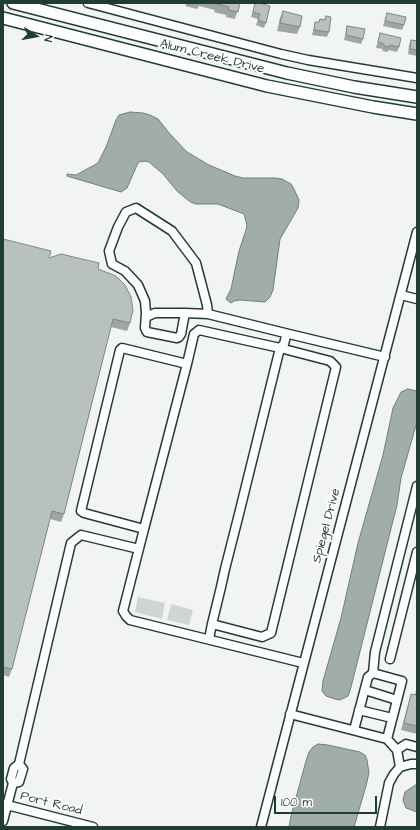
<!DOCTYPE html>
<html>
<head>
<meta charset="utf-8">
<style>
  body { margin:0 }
  #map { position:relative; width:420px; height:830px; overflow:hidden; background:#f2f3f3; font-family:"Architects Daughter",sans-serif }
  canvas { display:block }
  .frame { position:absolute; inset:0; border:4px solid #1f3d34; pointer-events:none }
  .north { position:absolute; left:16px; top:16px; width:40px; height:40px; -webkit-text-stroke:3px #fff; paint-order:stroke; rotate:101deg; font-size:11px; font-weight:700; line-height:16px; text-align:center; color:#1f3d34 }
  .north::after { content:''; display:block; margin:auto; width:14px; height:18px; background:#1f3d34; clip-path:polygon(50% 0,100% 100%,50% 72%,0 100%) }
  .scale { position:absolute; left:274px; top:796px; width:103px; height:18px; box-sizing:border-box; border:2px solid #1f3d34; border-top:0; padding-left:5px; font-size:12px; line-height:14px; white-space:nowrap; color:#1f3d34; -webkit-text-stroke:3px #fff; paint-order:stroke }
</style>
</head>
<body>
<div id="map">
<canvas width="420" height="830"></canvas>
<div class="frame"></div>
<div class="north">N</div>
<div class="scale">100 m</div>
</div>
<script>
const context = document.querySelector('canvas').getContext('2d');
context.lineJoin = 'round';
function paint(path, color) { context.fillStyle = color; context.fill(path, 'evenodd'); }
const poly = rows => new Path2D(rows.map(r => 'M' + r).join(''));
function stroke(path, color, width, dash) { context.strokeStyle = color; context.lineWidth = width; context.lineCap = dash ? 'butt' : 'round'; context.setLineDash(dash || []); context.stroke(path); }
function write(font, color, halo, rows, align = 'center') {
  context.font = font + ' "Architects Daughter",sans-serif'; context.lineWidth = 4; context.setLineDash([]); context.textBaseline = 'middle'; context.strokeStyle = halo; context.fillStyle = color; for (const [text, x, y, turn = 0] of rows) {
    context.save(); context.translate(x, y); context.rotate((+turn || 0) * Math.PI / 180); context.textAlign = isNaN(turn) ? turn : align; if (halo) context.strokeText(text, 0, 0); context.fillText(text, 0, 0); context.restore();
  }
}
paint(poly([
  [138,597,165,603,162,619,135,612],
  [171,604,193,610,189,625,167,620]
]), '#ced5d3');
const water = poly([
  [130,112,143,113,150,115,158,119,170,134,187,152,209,165,235,176,243,178,275,178,282,179,291,184,293,187,299,200,298,208,280,239,273,290,270,297,265,302,240,300,234,301,231,303,226,299,231,289,239,251,246,230,247,225,244,214,218,204,195,204,189,201,177,191,163,174,149,162,145,161,139,162,137,165,127,188,121,192,67,176,67,174,76,175,98,163,106,147,116,120,119,115,130,112],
  [408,389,417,391,417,422,401,478,397,505,351,687,348,696,340,700,335,699,326,696,322,691,323,681,341,618,358,543,383,455,393,408,401,392,408,389],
  [318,744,328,745,360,752,365,755,367,760,369,773,366,786,354,827,289,827,291,816,306,761,309,752,313,747,318,744],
  [417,784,417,812,406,808,403,800,405,792,417,784]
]);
paint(water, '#a1adaa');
stroke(water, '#6d807b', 1);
const minor = poly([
  [88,3,281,54,308,60,417,78],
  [401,295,417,299],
  [208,314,185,313,181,334,179,337,177,338,147,332,145,328,146,313,145,301,138,285,125,271,112,264,109,251,118,227,126,212,136,208,172,231,196,263,207,305,208,314,289,334],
  [146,317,155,313,185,313],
  [144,529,187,364],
  [209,639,212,624,221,587,225,569,239,514,280,348,330,361,336,367,271,633,262,637,212,624],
  [390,659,417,552],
  [303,663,130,620,126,616,123,611,144,529,84,513,81,511,120,350,122,348,187,364,194,334,199,330,280,348,284,344,286,336,289,334,385,357],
  [373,673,375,652,417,486],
  [365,690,397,700],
  [359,710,392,718],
  [290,714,387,739,397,750,406,744,417,747],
  [354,730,368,677,373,673,402,681,387,739],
  [397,750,400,767],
  [19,764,71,543,81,535,139,549],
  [19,764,23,769,19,782,13,783,11,779,14,768,19,764],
  [3,804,93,827],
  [3,821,13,783],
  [261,827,417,232],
  [380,827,389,783,394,774,400,767,411,764,417,764]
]);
const major = poly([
  [13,3,287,73,354,87,417,97],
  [3,18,267,86,373,107,417,114]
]);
stroke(minor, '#1f3d34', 11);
stroke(major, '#1f3d34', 14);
stroke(minor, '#fff', 8);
stroke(major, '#fff', 11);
paint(poly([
  [184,3,240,3,235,19,226,17,226,15,214,12,215,10,199,6,197,9,185,6,186,4],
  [255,3,266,23,264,28,256,25,258,19,251,17],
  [283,11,300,27,297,34,277,31,280,18],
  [387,13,404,25,402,30,383,26],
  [326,16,329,32,327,37,312,35,314,27,315,22,319,22,320,19,324,20],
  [347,26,363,39,361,44,344,40,346,31],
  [380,33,399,47,397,52,388,50,388,52,382,51,383,49,376,48],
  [411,40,417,41,417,56,408,54,409,45],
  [3,239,49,258,98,269,130,323,127,331,111,327,64,514,61,522,50,519,12,669,9,677,3,675],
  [417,686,417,734,401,730,409,701,411,694,415,695]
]), '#9da6a3');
const building = poly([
  [217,3,240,3,238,12,228,10,229,7,217,4,217,3],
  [255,3,259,3,270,6,266,23,258,20,260,14,253,12,255,3],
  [283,11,302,16,300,27,280,23,283,11],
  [387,13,406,17,404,25,385,21,387,13],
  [326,16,331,17,329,32,314,30,315,22,319,22,320,19,325,20,326,16],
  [347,26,365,29,363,39,346,35,347,26],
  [380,33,401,38,399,47,390,45,389,47,384,46,384,44,378,42,380,33],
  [411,40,417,41,417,50,410,49,411,40],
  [3,239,51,251,49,258,61,254,99,263,98,269,116,276,125,285,131,297,132,303,133,310,130,323,113,319,64,514,52,511,12,669,3,667,3,239],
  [417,689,417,726,404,723,411,694,416,695,417,689]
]);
paint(building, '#b7c1bd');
stroke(building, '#808784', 1);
write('13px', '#1f3d34', '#fff', [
  ["Alum Creek Drive",212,57,14],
  ["Spiegel Drive",327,526,-75],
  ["Port Road",51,804,14]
]);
</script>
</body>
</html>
